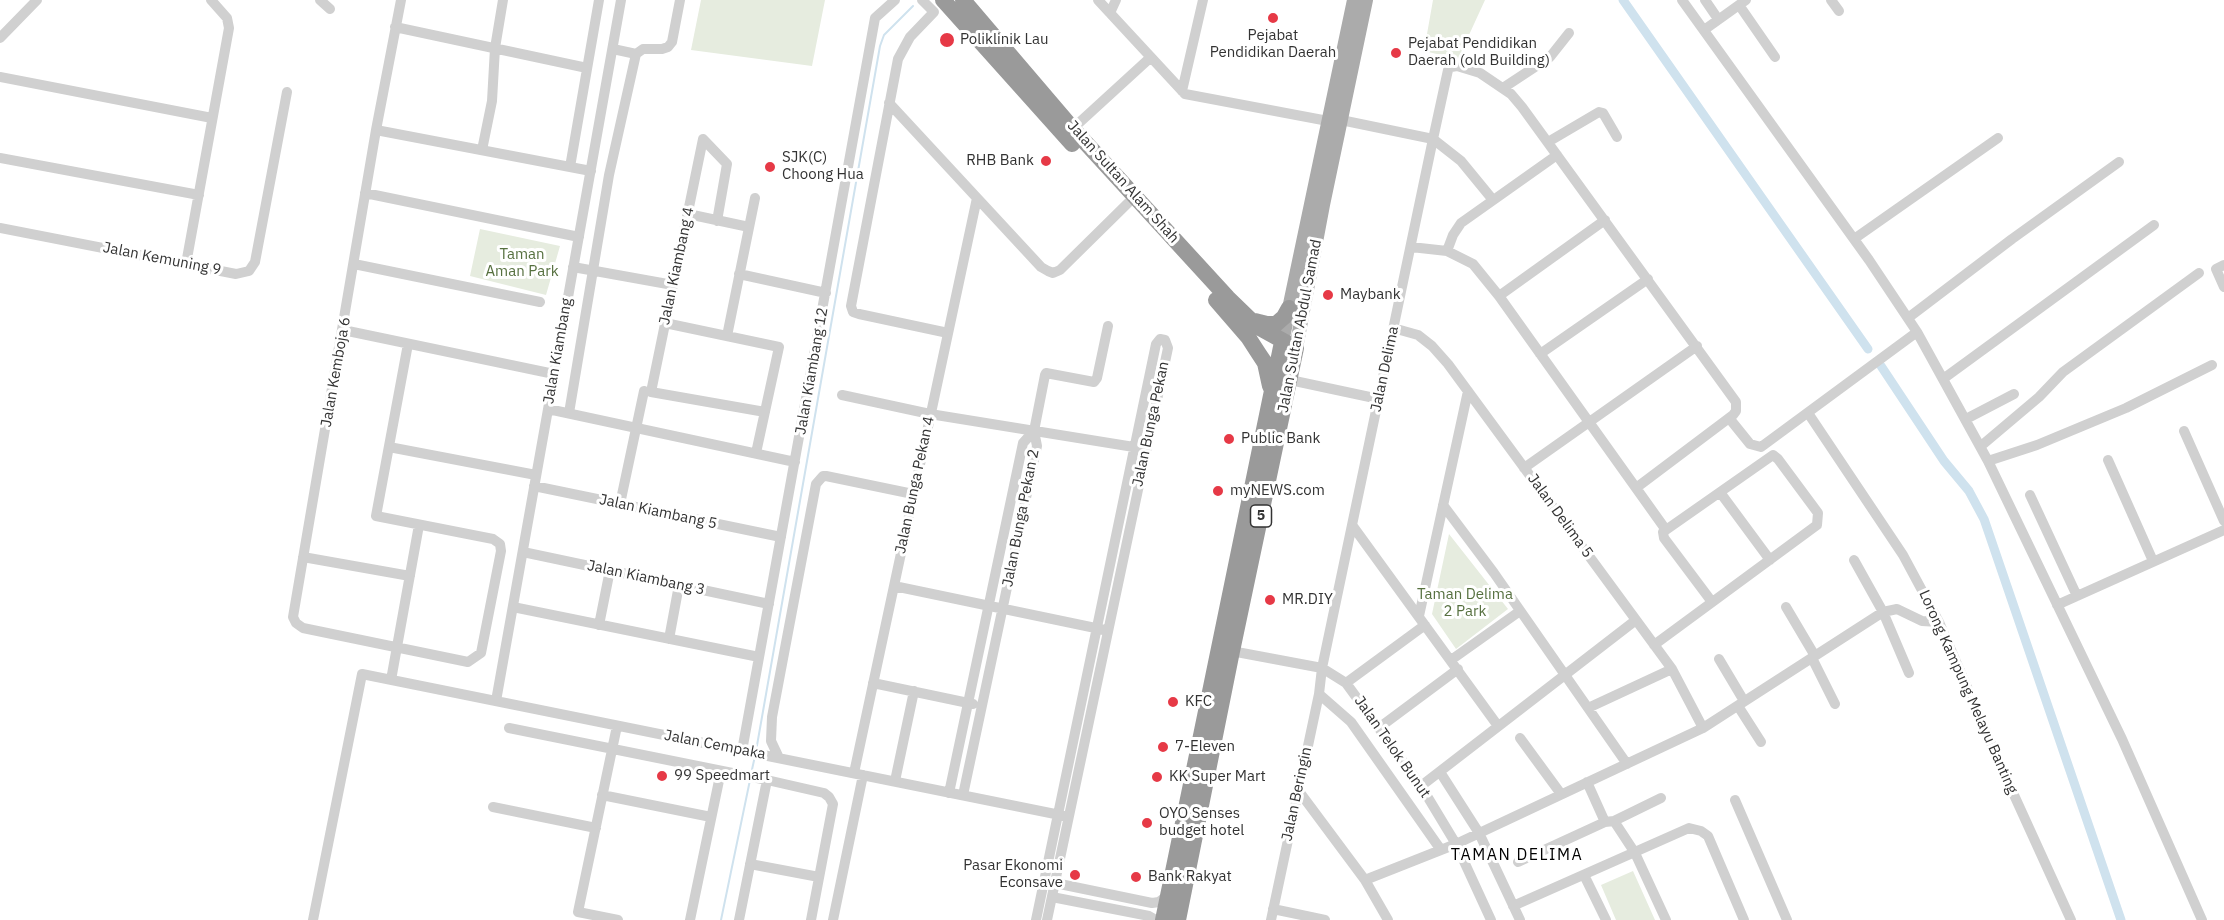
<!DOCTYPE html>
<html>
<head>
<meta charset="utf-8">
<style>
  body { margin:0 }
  canvas { display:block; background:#fff }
</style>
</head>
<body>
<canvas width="2224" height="920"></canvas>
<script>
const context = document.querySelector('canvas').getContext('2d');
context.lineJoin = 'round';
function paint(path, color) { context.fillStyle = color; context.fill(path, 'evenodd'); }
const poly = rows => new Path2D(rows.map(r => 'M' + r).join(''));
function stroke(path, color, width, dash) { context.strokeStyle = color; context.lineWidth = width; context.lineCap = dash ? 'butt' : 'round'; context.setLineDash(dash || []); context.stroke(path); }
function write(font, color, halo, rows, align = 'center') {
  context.font = font + ' "IBM Plex Sans",sans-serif'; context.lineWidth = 6; context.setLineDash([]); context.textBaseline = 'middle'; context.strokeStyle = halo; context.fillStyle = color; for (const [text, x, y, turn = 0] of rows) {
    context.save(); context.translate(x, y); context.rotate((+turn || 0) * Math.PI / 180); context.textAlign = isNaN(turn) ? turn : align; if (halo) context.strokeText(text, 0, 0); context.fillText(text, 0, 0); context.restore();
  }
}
paint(poly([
  [701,0,825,0,812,66,691,50],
  [1433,0,1485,0,1458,59,1424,51],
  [480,229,560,246,546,295,470,276],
  [1449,534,1508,609,1456,649,1432,614],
  [1633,871,1655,920,1616,920,1601,885]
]), '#e6ecdf');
stroke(poly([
  [756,751,880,46,884,35,913,6],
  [751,774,755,756],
  [721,920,750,780]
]), '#cfe2ee', 2);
stroke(poly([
  [1623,0,1868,349],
  [1881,366,1944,461,1969,491,1984,519,2121,920]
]), '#cfe2ee', 9);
stroke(poly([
  [320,0,330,9],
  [401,0,376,130,293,617,296,623,303,628,468,662,481,653,501,551,500,544,493,539,376,516,408,344],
  [922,0,934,12,910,37,898,59,851,306,853,312,859,314,948,333],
  [1098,0,1185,94,1328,121],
  [1682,0,1869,260,1917,332,1988,461,2122,739,2202,920],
  [1705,0,1718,19],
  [1831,0,1839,11],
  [1739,5,1775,57],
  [1110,13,1116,0],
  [395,27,587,68],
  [1704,30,1746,0],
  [0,38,37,0],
  [613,49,636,54,643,49,662,49,668,47,672,42,680,0],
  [0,77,212,118],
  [1503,88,1550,57,1569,33],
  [1182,91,1203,0],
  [889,103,1041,267,1048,271,1053,273,1060,270,1128,203],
  [1341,120,1433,139,1461,161,1493,200],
  [376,130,591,171],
  [1069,132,1151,57],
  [703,139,651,392,765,412],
  [703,139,727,164,717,221],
  [1548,142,1599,112,1603,113,1617,137],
  [482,150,492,101,495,48,503,0],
  [0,158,199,195],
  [570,167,599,0],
  [365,193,579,237],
  [688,214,749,227],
  [0,228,236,274,249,271,255,262,287,92],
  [1854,239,1998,138],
  [1411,247,1447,251,1473,264,1499,296,1666,530],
  [1447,251,1453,235,1461,223,1557,155],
  [186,264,229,28,227,18,211,0],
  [354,264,540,302],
  [2224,265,2216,269,2224,287],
  [573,267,673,285],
  [739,274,826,293],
  [1499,296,1605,220],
  [1908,318,2012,239,2119,162],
  [665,323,779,347,756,453],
  [1393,328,1418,335,1432,346,1448,364,1672,669,1703,728],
  [343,330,554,374],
  [727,336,755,198],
  [1540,354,1648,279],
  [1943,379,2154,225],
  [1290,380,1379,399],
  [842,395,930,414,1140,448],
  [548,409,795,462],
  [569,413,609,175,636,54],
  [1808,413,1903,555,1939,622,1999,762,2071,920],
  [1729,418,1750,444,1761,447,1917,332],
  [1966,419,2014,394],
  [2184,431,2224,521],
  [1981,446,2039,397,2063,372,2199,273],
  [389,447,536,475],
  [2108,460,2153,561],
  [1988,461,2037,445,2126,408,2212,365],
  [1524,468,1697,346],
  [534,486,781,537],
  [1722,495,1770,560],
  [2030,495,2077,596],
  [620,504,644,391],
  [1443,505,1494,573,1627,764],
  [1352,525,1498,726],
  [523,552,769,604],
  [303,557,410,576],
  [1854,560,1883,612,1909,673],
  [894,586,1105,630],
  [2057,605,2224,530],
  [513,607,759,657],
  [1786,607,1815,656],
  [1419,616,1468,391],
  [599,625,610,570],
  [669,639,679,585],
  [1654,645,1817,525,1818,513,1778,459,1773,455,1663,532,1664,538,1712,602],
  [1226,650,1322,668,1346,683,1421,786,1456,844,1491,920],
  [1812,658,1835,704],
  [1719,659,1744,701],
  [1451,660,1520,611],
  [391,680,419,525],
  [873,683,973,704],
  [1346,683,1425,625],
  [1319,694,1351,722,1441,850],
  [496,701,621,0],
  [1738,706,1761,742],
  [1588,708,1672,669],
  [617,726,578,912,618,920],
  [1380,727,1458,669],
  [509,728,767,780,824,793,829,797,833,804,811,920],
  [1520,738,1561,794],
  [742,751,875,18,895,0],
  [779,758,771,741,772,717,816,484,823,476,826,476,913,494],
  [1440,772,1479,833,1520,920],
  [854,773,977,198],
  [895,781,914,691],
  [1587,782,1605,822,1614,821,1635,853,1666,920],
  [1421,786,1636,620],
  [1298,790,1365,880,1388,920],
  [949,793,1023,443,1034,431],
  [602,795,711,817],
  [963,795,1037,446,1034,431,1045,375,1046,373,1094,382,1097,378,1108,326],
  [1735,800,1787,920],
  [493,807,596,828],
  [1614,821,1661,798],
  [1518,862,1605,822],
  [750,864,819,877],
  [1584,875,1606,920],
  [1365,880,1456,844,1703,728,1883,612,1897,609,1922,621,1939,622],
  [1055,883,1152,903,1159,902,1168,895],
  [1052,897,1149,916,1156,920],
  [1513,906,1689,828,1701,831,1708,836,1744,920],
  [1273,909,1325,920],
  [313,920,362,674,1065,816],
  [690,920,721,771],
  [739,920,767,780],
  [833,920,863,775],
  [1036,920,1156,344,1160,339,1165,340,1168,348,1047,920],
  [1271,920,1319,694,1322,668,1433,139,1448,70,1451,67,1457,66,1480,73,1511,94,1522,107,1736,402,1736,411,1733,415,1636,488]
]), '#d0d0d0', 10);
stroke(poly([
  [1282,342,1354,0],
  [1296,348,1323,205,1366,0]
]), '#ababab', 14);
stroke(poly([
  [943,0,1072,144],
  [963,0,1073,129,1228,298,1258,327,1296,348,1232,651,1178,920],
  [1216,300,1248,337,1259,354,1265,363,1270,386],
  [1255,321,1267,324,1276,324,1284,317,1289,308],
  [1163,920,1282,342]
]), '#9a9a9a', 16);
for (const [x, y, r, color] of [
  [1273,18,6,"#e63946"],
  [947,40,8,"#e63946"],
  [1396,53,6,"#e63946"],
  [1046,161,6,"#e63946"],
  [770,167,6,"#e63946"],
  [1328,295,6,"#e63946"],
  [1229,439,6,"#e63946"],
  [1218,491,6,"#e63946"],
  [1270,600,6,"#e63946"],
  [1173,702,6,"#e63946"],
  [1163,747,6,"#e63946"],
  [662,776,6,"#e63946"],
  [1157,777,6,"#e63946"],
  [1147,823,6,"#e63946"],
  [1075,875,6,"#e63946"],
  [1136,877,6,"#e63946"]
]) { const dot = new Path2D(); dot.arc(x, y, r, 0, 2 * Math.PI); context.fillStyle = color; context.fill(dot); stroke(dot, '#fff', 2); }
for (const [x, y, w] of [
  [1261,516,21]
]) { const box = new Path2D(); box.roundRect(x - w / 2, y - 11, w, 22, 4.5); context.fillStyle = '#fff'; context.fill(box); stroke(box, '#333', 1.5); }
write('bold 14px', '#333', null, [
  ["5",1261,516]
]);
write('15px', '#333', '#fff', [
  ["Pejabat",1273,36,"center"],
  ["Pendidikan Daerah",1273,53,"center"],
  ["Poliklinik Lau",960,40],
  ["Pejabat Pendidikan",1408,44],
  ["Daerah (old Building)",1408,61],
  ["SJK(C)",782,158],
  ["Choong Hua",782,175],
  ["RHB Bank",1034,161,"right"],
  ["Maybank",1340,295],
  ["Public Bank",1241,439],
  ["myNEWS.com",1230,491],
  ["MR.DIY",1282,600],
  ["KFC",1185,702],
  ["7-Eleven",1175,747],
  ["99 Speedmart",674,776],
  ["KK Super Mart",1169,777],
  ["OYO Senses",1159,814],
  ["budget hotel",1159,831],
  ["Pasar Ekonomi",1063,866,"right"],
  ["Econsave",1063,883,"right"],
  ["Bank Rakyat",1148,877]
], 'left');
write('15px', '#333', '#fff', [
  ["Jalan Sultan Alam Shah",1123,182,48],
  ["Jalan Kemuning 9",162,259,11],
  ["Jalan Kiambang 4",677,266,-78],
  ["Jalan Sultan Abdul Samad",1300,326,-79],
  ["Jalan Kiambang",558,351,-80],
  ["Jalan Delima",1385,369,-78],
  ["Jalan Kiambang 12",812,371,-80],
  ["Jalan Kemboja 6",336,372,-80],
  ["Jalan Bunga Pekan",1151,424,-78],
  ["Jalan Bunga Pekan 4",915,485,-78],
  ["Jalan Kiambang 5",658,512,12],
  ["Jalan Delima 5",1560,516,54],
  ["Jalan Bunga Pekan 2",1021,518,-79],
  ["Jalan Kiambang 3",646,578,12],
  ["Lorong Kampung Melayu Banting",1968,692,66],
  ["Jalan Cempaka",715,745,11],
  ["Jalan Telok Bunut",1392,747,55],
  ["Jalan Beringin",1297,794,-78]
]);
write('15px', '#56703f', '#fff', [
  ["Taman",522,255],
  ["Aman Park",522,272],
  ["Taman Delima",1465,595],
  ["2 Park",1465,612]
]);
context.letterSpacing = '1.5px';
write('16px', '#000', '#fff', [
  ["TAMAN DELIMA",1517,855]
]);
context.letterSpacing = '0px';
</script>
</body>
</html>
